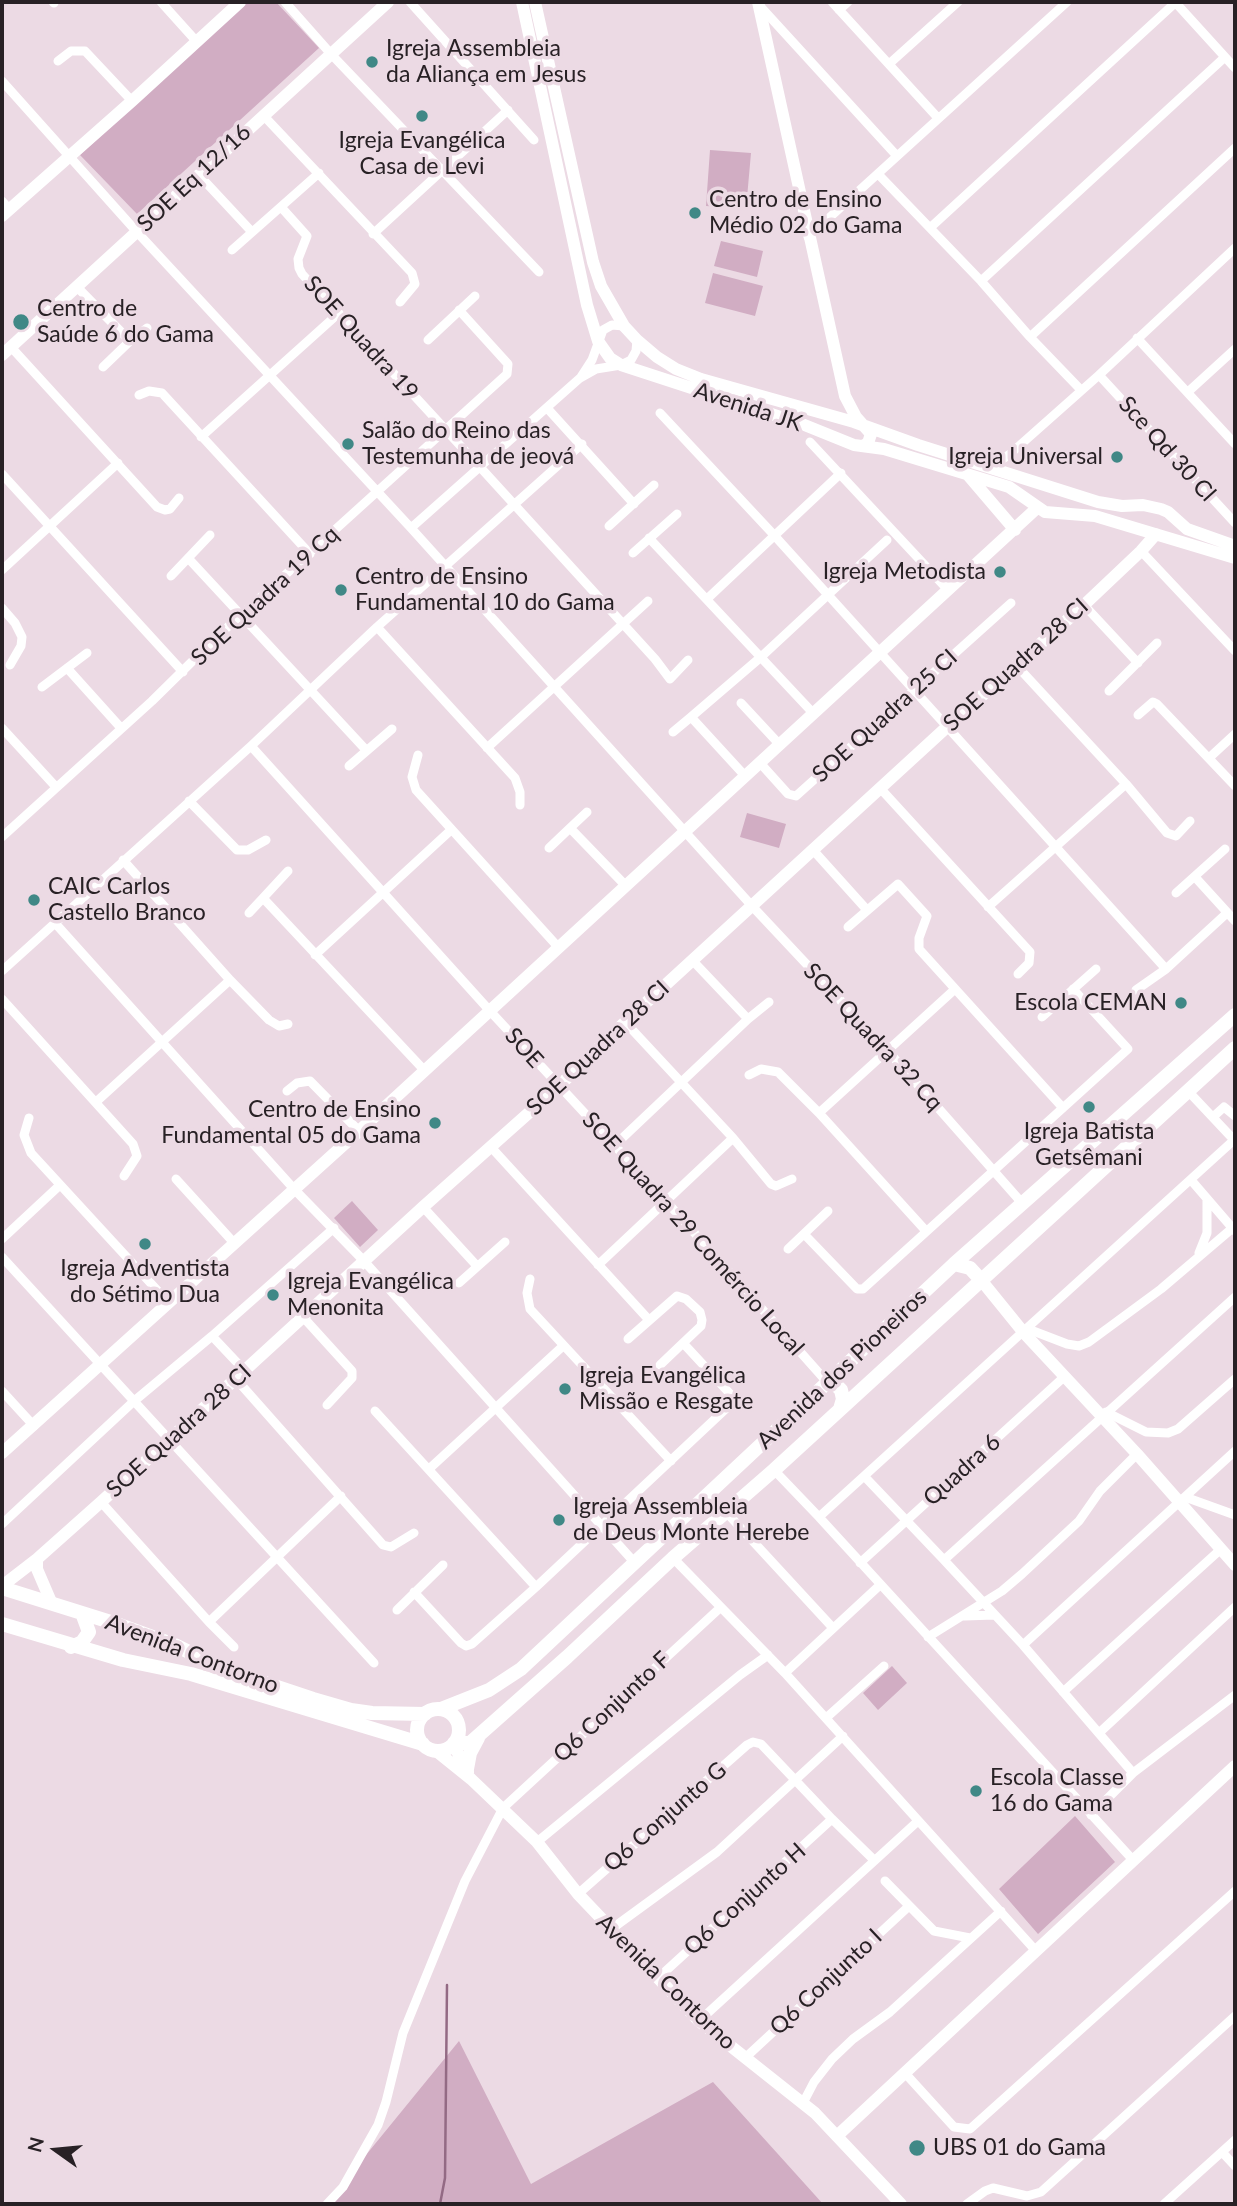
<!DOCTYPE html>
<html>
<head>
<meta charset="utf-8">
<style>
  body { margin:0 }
  #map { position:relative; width:1237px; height:2206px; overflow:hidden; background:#ecdae4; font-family:Lato,sans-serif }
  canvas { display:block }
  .frame { position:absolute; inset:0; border:4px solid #282125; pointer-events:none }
  .north { position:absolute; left:21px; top:2115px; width:70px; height:70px; -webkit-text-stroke:5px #ecdae4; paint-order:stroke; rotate:285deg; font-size:19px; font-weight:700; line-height:28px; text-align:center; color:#282125 }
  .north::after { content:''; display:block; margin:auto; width:24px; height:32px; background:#282125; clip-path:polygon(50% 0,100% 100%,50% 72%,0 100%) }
</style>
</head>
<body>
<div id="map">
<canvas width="1237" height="2206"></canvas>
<div class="frame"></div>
<div class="north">N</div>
</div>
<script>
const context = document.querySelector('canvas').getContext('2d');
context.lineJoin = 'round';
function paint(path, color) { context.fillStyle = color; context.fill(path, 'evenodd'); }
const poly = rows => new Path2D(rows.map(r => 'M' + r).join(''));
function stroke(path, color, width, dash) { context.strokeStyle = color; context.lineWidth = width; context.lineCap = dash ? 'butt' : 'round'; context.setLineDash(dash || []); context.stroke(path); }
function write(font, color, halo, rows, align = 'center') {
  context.font = font + ' Lato,sans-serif'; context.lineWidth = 7; context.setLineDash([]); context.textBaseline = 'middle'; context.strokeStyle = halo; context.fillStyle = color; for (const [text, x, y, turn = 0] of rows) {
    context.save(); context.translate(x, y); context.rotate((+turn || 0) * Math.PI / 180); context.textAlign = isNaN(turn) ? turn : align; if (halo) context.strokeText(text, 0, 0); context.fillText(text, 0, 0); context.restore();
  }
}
paint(poly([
  [247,2,276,2,319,48,137,214,80,155],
  [710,150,751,153,746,209,706,206],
  [721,241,763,251,757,277,714,266],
  [713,273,763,286,755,316,705,303],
  [747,813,786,824,779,848,740,837],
  [352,1201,378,1230,360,1247,334,1218],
  [892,1666,907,1683,878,1710,863,1693],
  [1075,1816,1115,1862,1038,1934,999,1889],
  [459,2041,531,2184,713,2082,823,2204,326,2204]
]), '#d1adc3');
stroke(poly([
  [440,2204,445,2178,447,1985]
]), '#936a84', 2.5);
stroke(poly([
  [53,2,54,3],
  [161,2,197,42],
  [285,2,331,54,539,272],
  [410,2,534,140],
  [832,2,938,118],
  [1175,2,1235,68],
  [759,5,897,156],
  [839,10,848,2],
  [58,61,71,51,85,51,132,101],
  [889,64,958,2],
  [2,81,136,231,411,528,752,906,887,1050,1022,1203],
  [263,115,412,273,415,284,400,302],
  [198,174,252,232],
  [878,174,981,281,1030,337,1081,390],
  [2,201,9,209],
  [281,207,307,236,298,259,299,268,302,274,480,467,655,659,670,679,688,660],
  [931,227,1175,3],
  [373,234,508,110],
  [808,237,1067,2],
  [232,250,319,173],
  [981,281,1225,57],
  [77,287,130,341,103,367],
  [1030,337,1235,148],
  [1137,338,1235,444],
  [428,340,475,296],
  [130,341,147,328],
  [11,347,157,507,165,510,170,509,179,498],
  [1099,375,1235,523],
  [581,377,592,360,603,330,612,325,624,326],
  [1189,391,1235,349],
  [139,395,149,391,162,393,310,554],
  [547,408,634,504],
  [660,413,773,534,1166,969],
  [201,437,339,313],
  [810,442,948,590],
  [991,467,1010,454,1099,375,1235,248],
  [2,474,183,672],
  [609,526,654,485],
  [411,528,580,378,596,369,621,365,631,360,636,351,637,340],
  [649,538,813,713],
  [1141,551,1235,651],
  [633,553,677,514],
  [188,558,366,750],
  [2,570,118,463],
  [171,576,210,535],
  [707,599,841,473],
  [1084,605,1138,663],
  [2,608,15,623,22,637,21,646,10,665],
  [377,627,515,778,520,792,520,805],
  [1016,665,1126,784,1167,833,1176,836,1190,821],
  [67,668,121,728],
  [42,687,87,653],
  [1109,691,1157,643],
  [741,703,780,745],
  [1138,715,1153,702,1157,704,1235,786],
  [691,717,761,657,887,540],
  [2,728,56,787],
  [673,732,691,717,746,777],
  [251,746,490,1011,666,1201,827,1382],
  [487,748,648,601],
  [418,755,412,777,416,790,559,948],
  [1209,758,1235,734],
  [761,764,788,794,796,796,1011,603],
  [349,766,392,729],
  [880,788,1030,952,1029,963,1018,974],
  [189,801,237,850,248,850,266,840],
  [570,828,587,812],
  [2,837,152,701,221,633,507,374,508,364,459,310],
  [549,848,570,828,626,886],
  [813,850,867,910],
  [1195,877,1235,921],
  [1176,893,1225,849],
  [263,898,288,871],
  [988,907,1126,784],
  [249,913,263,898,424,1070],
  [55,923,294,1189,364,1261,635,1563],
  [848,927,898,884,927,916,919,938,919,949,1063,1108],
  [315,955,451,830],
  [2,971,251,746,377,627,582,444],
  [230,980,269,1020,279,1026,288,1024],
  [1136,990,1166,969,1227,913],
  [2,999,133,1144,137,1156,124,1176],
  [1042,1017,1096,969],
  [748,1019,769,1002],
  [625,1022,733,1138,771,1184,776,1186,792,1179],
  [749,1075,761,1069,778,1072,819,1113,926,1231],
  [287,1091,297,1083,310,1081,359,1131],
  [96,1102,230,980,123,860],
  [819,1113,954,990],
  [1213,1117,1224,1107,1235,1116],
  [29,1118,24,1135,31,1153,168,1302],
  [615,1145,748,1019,693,961],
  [490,1146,649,1320],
  [176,1179,235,1244],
  [1191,1180,1235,1231],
  [423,1207,477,1266],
  [804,1234,857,1289,863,1289,1128,1049,1073,989],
  [2,1239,60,1185],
  [788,1249,828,1211],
  [1199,1253,1207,1233,1207,1199],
  [2,1257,374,1663],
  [598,1265,733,1138],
  [530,1279,527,1293,530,1309,671,1461],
  [459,1283,505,1242],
  [303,1317,352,1371,352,1378,327,1405],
  [1028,1329,1067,1344,1079,1346,1089,1342,1161,1289,1235,1226],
  [212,1336,245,1371],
  [660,1365,683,1343],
  [236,1379,383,1545,391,1547,414,1533],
  [2,1391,34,1426],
  [375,1411,536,1587],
  [1106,1412,1146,1432,1168,1433,1178,1429,1235,1379],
  [429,1469,563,1346],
  [774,1470,819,1517,1133,1860],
  [865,1477,944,1560,1235,1297],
  [1185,1497,1235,1515],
  [101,1502,209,1622,234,1647],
  [726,1512,833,1628],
  [819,1517,1234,1140,1188,1091],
  [2,1524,133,1402,212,1336,334,1228],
  [673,1558,785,1673,1036,1951],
  [944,1560,1023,1645,1235,1451],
  [860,1563,1064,1377],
  [414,1592,461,1643,466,1646,472,1644,536,1587,732,1403,733,1397,683,1343,701,1326,702,1320,700,1312,686,1299,677,1296,628,1339],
  [397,1610,443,1565],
  [965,1616,994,1615],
  [209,1622,341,1496],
  [928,1637,1002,1591,1022,1574,1079,1521,1100,1491,1137,1454],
  [1023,1645,1133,1773],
  [785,1673,880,1585],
  [1063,1692,1221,1549],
  [826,1718,884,1666],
  [1099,1733,1235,1607],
  [1091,1815,1133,1773,1235,1695],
  [537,1842,740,1675,768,1655],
  [885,1881,934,1931,970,1938],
  [578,1894,747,1745,753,1742,761,1744,832,1819,874,1860],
  [610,1930,717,1852,843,1736],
  [658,1978,832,1819],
  [699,2021,918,1821],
  [745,2058,908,1907],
  [904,2072,954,2127,970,2129,1235,1891],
  [803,2103,814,2082,832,2059,853,2039,890,2012,1001,1911],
  [1222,2152,1235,2166],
  [327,2204,343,2187,378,2125,386,2102,403,2033,465,1881,503,1808,721,1607],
  [967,2204,985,2191,993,2188,1027,2196,1041,2192,1235,2016],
  [1164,2204,1235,2140]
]), '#fff', 9);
stroke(poly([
  [522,2,587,305,598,341,610,358,621,365,802,424,854,445,884,449,1009,487,1045,512,1095,516,1235,558],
  [535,2,593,262,601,286,624,326,637,340,657,357,676,369,701,379,854,422,918,445,1098,502,1122,506,1143,505,1161,509,1168,512,1187,529,1235,546],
  [758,2,845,396,856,417,871,434,868,443,863,446],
  [2,216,132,101,240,2],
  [2,355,388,2],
  [968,475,1015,530],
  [981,1280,1024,1333,1137,1454,1235,1565],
  [2,1453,359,1131,1037,508],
  [37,1559,37,1569,52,1604],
  [2,1586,37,1559,101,1502,423,1207,559,1086,625,1022,948,726,1084,605,1141,551,1156,534],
  [453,1744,468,1772],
  [435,1750,471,1779,537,1842,578,1894,699,2021,815,2113,901,2204],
  [838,2135,1235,1766]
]), '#fff', 12);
stroke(poly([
  [954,1264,970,1268,981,1280],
  [827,1382,835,1384,841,1390,843,1399,840,1409],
  [2,1588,117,1624,175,1645,223,1669,313,1699,351,1710,372,1713,425,1714],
  [2,1624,123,1660,191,1674,423,1744],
  [71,1647,82,1642,89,1632,82,1613],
  [441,1709,489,1690,521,1669,954,1264,1235,1015],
  '417 1730a21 21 0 1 1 42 0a21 21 0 1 1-42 0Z',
  [454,1743,470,1743,567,1657,673,1558,774,1470,1235,1048],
  [467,1769,470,1753,478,1738]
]), '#fff', 14);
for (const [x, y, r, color] of [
  [372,62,7,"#408886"],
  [422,116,7,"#408886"],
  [695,213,7,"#408886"],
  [21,322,9,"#408886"],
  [348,444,7,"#408886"],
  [1117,457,7,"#408886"],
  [1000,572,7,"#408886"],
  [341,590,7,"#408886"],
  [34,900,7,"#408886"],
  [1181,1003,7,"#408886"],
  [1089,1107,7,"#408886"],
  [435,1123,7,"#408886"],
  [145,1244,7,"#408886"],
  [273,1295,7,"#408886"],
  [565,1389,7,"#408886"],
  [559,1520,7,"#408886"],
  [976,1791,7,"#408886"],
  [917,2148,9,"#408886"]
]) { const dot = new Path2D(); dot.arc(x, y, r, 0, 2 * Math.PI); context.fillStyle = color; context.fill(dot); stroke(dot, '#ecdae4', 2.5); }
write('23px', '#282125', '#ecdae4', [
  ["Igreja Assembleia",386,49],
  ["da Aliança em Jesus",386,75],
  ["Igreja Evangélica",422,141,"center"],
  ["Casa de Levi",422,167,"center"],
  ["Centro de Ensino",709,200],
  ["Médio 02 do Gama",709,226],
  ["Centro de",37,309],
  ["Saúde 6 do Gama",37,335],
  ["Salão do Reino das",362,431],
  ["Testemunha de jeová",362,457],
  ["Igreja Universal",1103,457,"right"],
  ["Igreja Metodista",986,572,"right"],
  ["Centro de Ensino",355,577],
  ["Fundamental 10 do Gama",355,603],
  ["CAIC Carlos",48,887],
  ["Castello Branco",48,913],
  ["Escola CEMAN",1167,1003,"right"],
  ["Centro de Ensino",421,1110,"right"],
  ["Fundamental 05 do Gama",421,1136,"right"],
  ["Igreja Batista",1089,1132,"center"],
  ["Getsêmani",1089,1158,"center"],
  ["Igreja Adventista",145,1269,"center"],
  ["do Sétimo Dua",145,1295,"center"],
  ["Igreja Evangélica",287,1282],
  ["Menonita",287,1308],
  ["Igreja Evangélica",579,1376],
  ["Missão e Resgate",579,1402],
  ["Igreja Assembleia",573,1507],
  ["de Deus Monte Herebe",573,1533],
  ["Escola Classe",990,1778],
  ["16 do Gama",990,1804],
  ["UBS 01 do Gama",933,2148]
], 'left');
write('23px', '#282125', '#ecdae4', [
  ["SOE Eq 12/16",194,178,-43],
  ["SOE Quadra 19",361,338,48],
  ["Avenida JK",748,407,18],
  ["Sce Qd 30 Cl",1167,449,48],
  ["SOE Quadra 19 Cq",265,596,-43],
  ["SOE Quadra 28 CI",1016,665,-42],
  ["SOE Quadra 25 CI",885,716,-42],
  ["SOE Quadra 32 Cq",873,1037,47],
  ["SOE",524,1048,48],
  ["SOE Quadra 28 CI",598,1048,-43],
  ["SOE Quadra 29 Comércio Local",693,1234,48],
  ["Avenida dos Pioneiros",842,1369,-43],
  ["SOE Quadra 28 CI",179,1431,-42],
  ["Quadra 6",962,1470,-42],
  ["Avenida Contorno",192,1654,21],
  ["Q6 Conjunto F",612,1707,-43],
  ["Q6 Conjunto G",665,1817,-41],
  ["Q6 Conjunto H",745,1899,-42],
  ["Avenida Contorno",666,1982,44],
  ["Q6 Conjunto I",826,1982,-43]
]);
</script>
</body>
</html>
